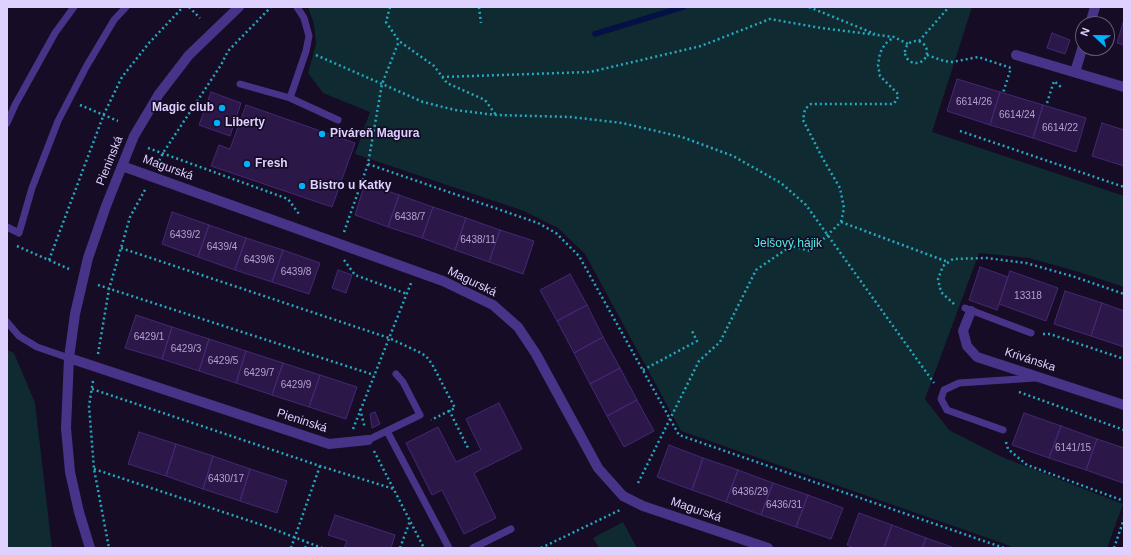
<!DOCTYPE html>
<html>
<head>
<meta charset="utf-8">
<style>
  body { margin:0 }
  #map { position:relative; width:1131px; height:555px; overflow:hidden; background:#160c25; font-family:Arial,sans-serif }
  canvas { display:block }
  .frame { position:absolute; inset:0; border:8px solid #dfd1ff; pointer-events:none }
  .north { position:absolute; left:1075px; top:16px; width:40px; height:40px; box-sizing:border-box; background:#160c25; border:1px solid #665b7c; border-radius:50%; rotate:292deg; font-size:11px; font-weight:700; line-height:16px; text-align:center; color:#dfd1ff }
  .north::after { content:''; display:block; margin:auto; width:14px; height:18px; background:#00b0fc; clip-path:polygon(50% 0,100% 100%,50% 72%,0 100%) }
</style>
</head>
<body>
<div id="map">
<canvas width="1131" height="555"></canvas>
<div class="frame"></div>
<div class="north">N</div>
</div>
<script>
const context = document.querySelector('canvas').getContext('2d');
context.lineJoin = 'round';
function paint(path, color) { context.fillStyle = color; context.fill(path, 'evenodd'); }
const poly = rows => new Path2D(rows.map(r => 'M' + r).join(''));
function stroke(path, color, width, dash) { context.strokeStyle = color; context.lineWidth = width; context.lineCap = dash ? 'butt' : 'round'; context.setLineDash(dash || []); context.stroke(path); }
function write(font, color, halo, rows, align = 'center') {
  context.font = font + ' Arial,sans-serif'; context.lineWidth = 3.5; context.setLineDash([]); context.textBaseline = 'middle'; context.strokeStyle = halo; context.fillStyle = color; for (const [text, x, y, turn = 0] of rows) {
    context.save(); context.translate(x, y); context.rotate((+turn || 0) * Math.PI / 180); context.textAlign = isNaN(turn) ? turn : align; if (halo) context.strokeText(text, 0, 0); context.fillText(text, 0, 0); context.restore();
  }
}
paint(poly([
  [308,7,972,7,932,132,1124,196,1124,287,1079,272,1029,258,979,253,925,399,949,430,1002,457,1123,504,1107,548,1013,548,1005,544,681,431,585,254,558,228,524,211,355,154,370,112,323,93,308,73,316,44,314,24],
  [7,350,14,353,35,403,52,548,7,548],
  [623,522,637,548,599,548,593,538]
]), '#0f2a30');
stroke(poly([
  [595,34,683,7]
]), '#051045', 5.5);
const building = poly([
  [1123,23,1124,23,1124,45,1117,43,1123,23],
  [1052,33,1070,40,1065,54,1047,48,1052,33],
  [957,79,1000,92,990,125,947,111,957,79],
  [211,92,241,103,230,136,199,125,211,92],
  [1000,92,1043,105,1033,138,990,125,1000,92],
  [246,105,355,143,332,207,211,166,219,145,230,149,246,105],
  [1043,105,1086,118,1076,152,1033,138,1043,105],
  [1102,123,1124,130,1124,166,1092,156,1102,123],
  [365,183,399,195,388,227,355,215,365,183],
  [399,195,433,207,422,238,388,227,399,195],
  [433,207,466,218,455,250,422,238,433,207],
  [172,212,209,225,198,257,162,244,172,212],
  [466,218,500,230,489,262,455,250,466,218],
  [209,225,246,238,235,270,198,257,209,225],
  [500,230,534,241,523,274,489,262,500,230],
  [246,238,283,250,272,282,235,270,246,238],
  [283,250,320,263,309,294,272,282,283,250],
  [980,267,1008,277,997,310,969,300,980,267],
  [338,270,352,275,346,293,332,288,338,270],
  [1010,271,1058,288,1046,321,999,304,1010,271],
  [570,274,587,305,557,321,540,290,570,274],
  [1065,291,1102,303,1091,336,1054,324,1065,291],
  [1102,303,1124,311,1124,347,1091,336,1102,303],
  [587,305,603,337,574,353,557,321,587,305],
  [136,315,172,327,162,359,125,348,136,315],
  [172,327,209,339,199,371,162,359,172,327],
  [603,337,620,368,590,384,574,353,603,337],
  [209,339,246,351,236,383,199,371,209,339],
  [246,351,283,363,272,395,236,383,246,351],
  [283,363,320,375,309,407,272,395,283,363],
  [620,368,637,400,607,416,590,384,620,368],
  [320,375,357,387,346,419,309,407,320,375],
  [637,400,654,431,624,447,607,416,637,400],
  [499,403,522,449,474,473,496,518,464,534,442,490,432,495,406,443,438,427,456,462,481,450,466,419,499,403],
  [375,412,380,424,372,428,370,414,375,412],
  [1024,413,1061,426,1049,458,1012,445,1024,413],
  [1061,426,1097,439,1086,470,1049,458,1061,426],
  [139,432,176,444,166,476,128,464,139,432],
  [1097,439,1124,448,1124,479,1123,483,1086,470,1097,439],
  [176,444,213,456,203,489,166,476,176,444],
  [669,445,703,458,692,490,657,477,669,445],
  [213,456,250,469,240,501,203,489,213,456],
  [703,458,738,470,726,502,692,490,703,458],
  [250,469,287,481,277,513,240,501,250,469],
  [738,470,773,483,761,515,726,502,738,470],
  [773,483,808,495,796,527,761,515,773,483],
  [808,495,843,508,831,539,796,527,808,495],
  [859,513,892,525,884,548,854,548,847,545,859,513],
  [335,515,395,535,391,548,344,548,347,541,328,535,335,515],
  [892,525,926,538,922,548,884,548,892,525],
  [926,538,955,548,922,548,926,538]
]);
paint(building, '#2b1748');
stroke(building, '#462776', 1);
stroke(poly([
  [189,7,200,18],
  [390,7,386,22,399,41,434,66,447,83,485,100,496,115],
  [479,7,481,23],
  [809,7,875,34],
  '905 52a11 11 0 1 1 22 0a11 11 0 1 1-22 0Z',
  [919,41,949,7],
  [316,55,423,102,455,110,496,115,571,117,622,123,682,137,733,156,781,183,806,205,934,383],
  [927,55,944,61,952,62,978,57,1011,68,1003,93],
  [442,77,590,72,701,46,770,19,821,28,894,37,908,44],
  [1047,103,1054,81,1062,88],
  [80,105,118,121],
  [960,131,1124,187],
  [148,148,288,199,299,214],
  [368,164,538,223,556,233,579,256,679,435,1004,548],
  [157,165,163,153,221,65,228,51,271,7],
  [841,222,948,262],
  [344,232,368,164,382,84,399,41],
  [17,246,69,269],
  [121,248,389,338,419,352,426,356,432,364,455,408,431,420],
  [49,260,104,114,122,77,149,43,183,7],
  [344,260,355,275,407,294],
  [98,285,374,375],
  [954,304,941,292,938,279,943,266,953,259,987,258,1026,263,1075,277,1124,294],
  [1043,334,1050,334,1124,359],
  [98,354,109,289,121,248,130,217,146,188],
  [643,370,697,341,691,329],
  [93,381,89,406,94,469,109,548],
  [92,389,320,466,394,489],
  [1019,392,1124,430],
  [360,409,365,428],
  [449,410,469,450],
  [353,429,411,283],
  [1006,442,1008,449,1027,465,1124,501],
  [374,451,424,548],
  [94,469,268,527,322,548],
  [638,483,699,361,720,342,756,270,791,246,811,251,841,222,844,208,840,188,823,159,803,120,805,109,811,104,893,104,897,100,898,94,880,76,878,65,880,53,885,44,894,37],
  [291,548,320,466],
  [305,548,308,542],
  [400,548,410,521],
  [541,548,620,510],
  [1114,548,1124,519]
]), '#24aac0', 2.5, [2, 3]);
stroke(poly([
  [240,84,290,98,306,51,309,36,304,18,297,7],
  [290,98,338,120],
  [7,123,15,105,55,33,74,7],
  [7,227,19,233,32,188,58,121,86,67,114,20,126,7],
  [965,308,1031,333],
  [7,322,19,336,37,347,69,358],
  [1003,430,947,410,941,399,944,390,959,383,1035,378],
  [387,431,449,548],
  [368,440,420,415,403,382,396,374],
  [473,548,511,529]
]), '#483388', 7);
stroke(poly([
  [1090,24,1095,7],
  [1016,55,1124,87],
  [1075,72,1083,46],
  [122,166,443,281,493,305,518,327,536,354,598,468,623,496,643,506,768,548],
  [971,311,963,331,967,346,977,357,1124,405],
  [69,358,329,444,368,440],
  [90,548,79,512,70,472,66,428,69,358,75,314,88,258,106,206,134,136,159,94,189,55,239,7]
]), '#483388', 10);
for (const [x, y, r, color] of [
  [222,108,4,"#00b0fc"],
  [217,123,4,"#00b0fc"],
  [322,134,4,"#00b0fc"],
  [247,164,4,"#00b0fc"],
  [302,186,4,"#00b0fc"]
]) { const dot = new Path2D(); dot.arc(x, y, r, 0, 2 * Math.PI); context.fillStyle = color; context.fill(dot); stroke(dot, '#160c25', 1.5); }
write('10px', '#b2a2d1', null, [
  ["6614/26",974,102],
  ["6614/24",1017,115],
  ["6614/22",1060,128],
  ["6438/7",410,217],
  ["6439/2",185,235],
  ["6438/11",478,240],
  ["6439/4",222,247],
  ["6439/6",259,260],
  ["6439/8",296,272],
  ["13318",1028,296],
  ["6429/1",149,337],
  ["6429/3",186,349],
  ["6429/5",223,361],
  ["6429/7",259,373],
  ["6429/9",296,385],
  ["6141/15",1073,448],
  ["6430/17",226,479],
  ["6436/29",750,492],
  ["6436/31",784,505]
]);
write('bold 12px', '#dfd1ff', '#160c25', [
  ["Magic club",214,108,"right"],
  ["Liberty",225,123],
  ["Piváreň Magura",330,134],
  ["Fresh",255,164],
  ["Bistro u Katky",310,186]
], 'left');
write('12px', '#dfd1ff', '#160c25', [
  ["Pieninská",110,161,-68],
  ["Magurská",168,168,20],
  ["Magurská",472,282,26],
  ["Krivánska",1030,360,18],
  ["Pieninská",302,421,18],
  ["Magurská",696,510,19]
]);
write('12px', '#52eae2', '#160c25', [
  ["Jelšový hájik",788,244]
]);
</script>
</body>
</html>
